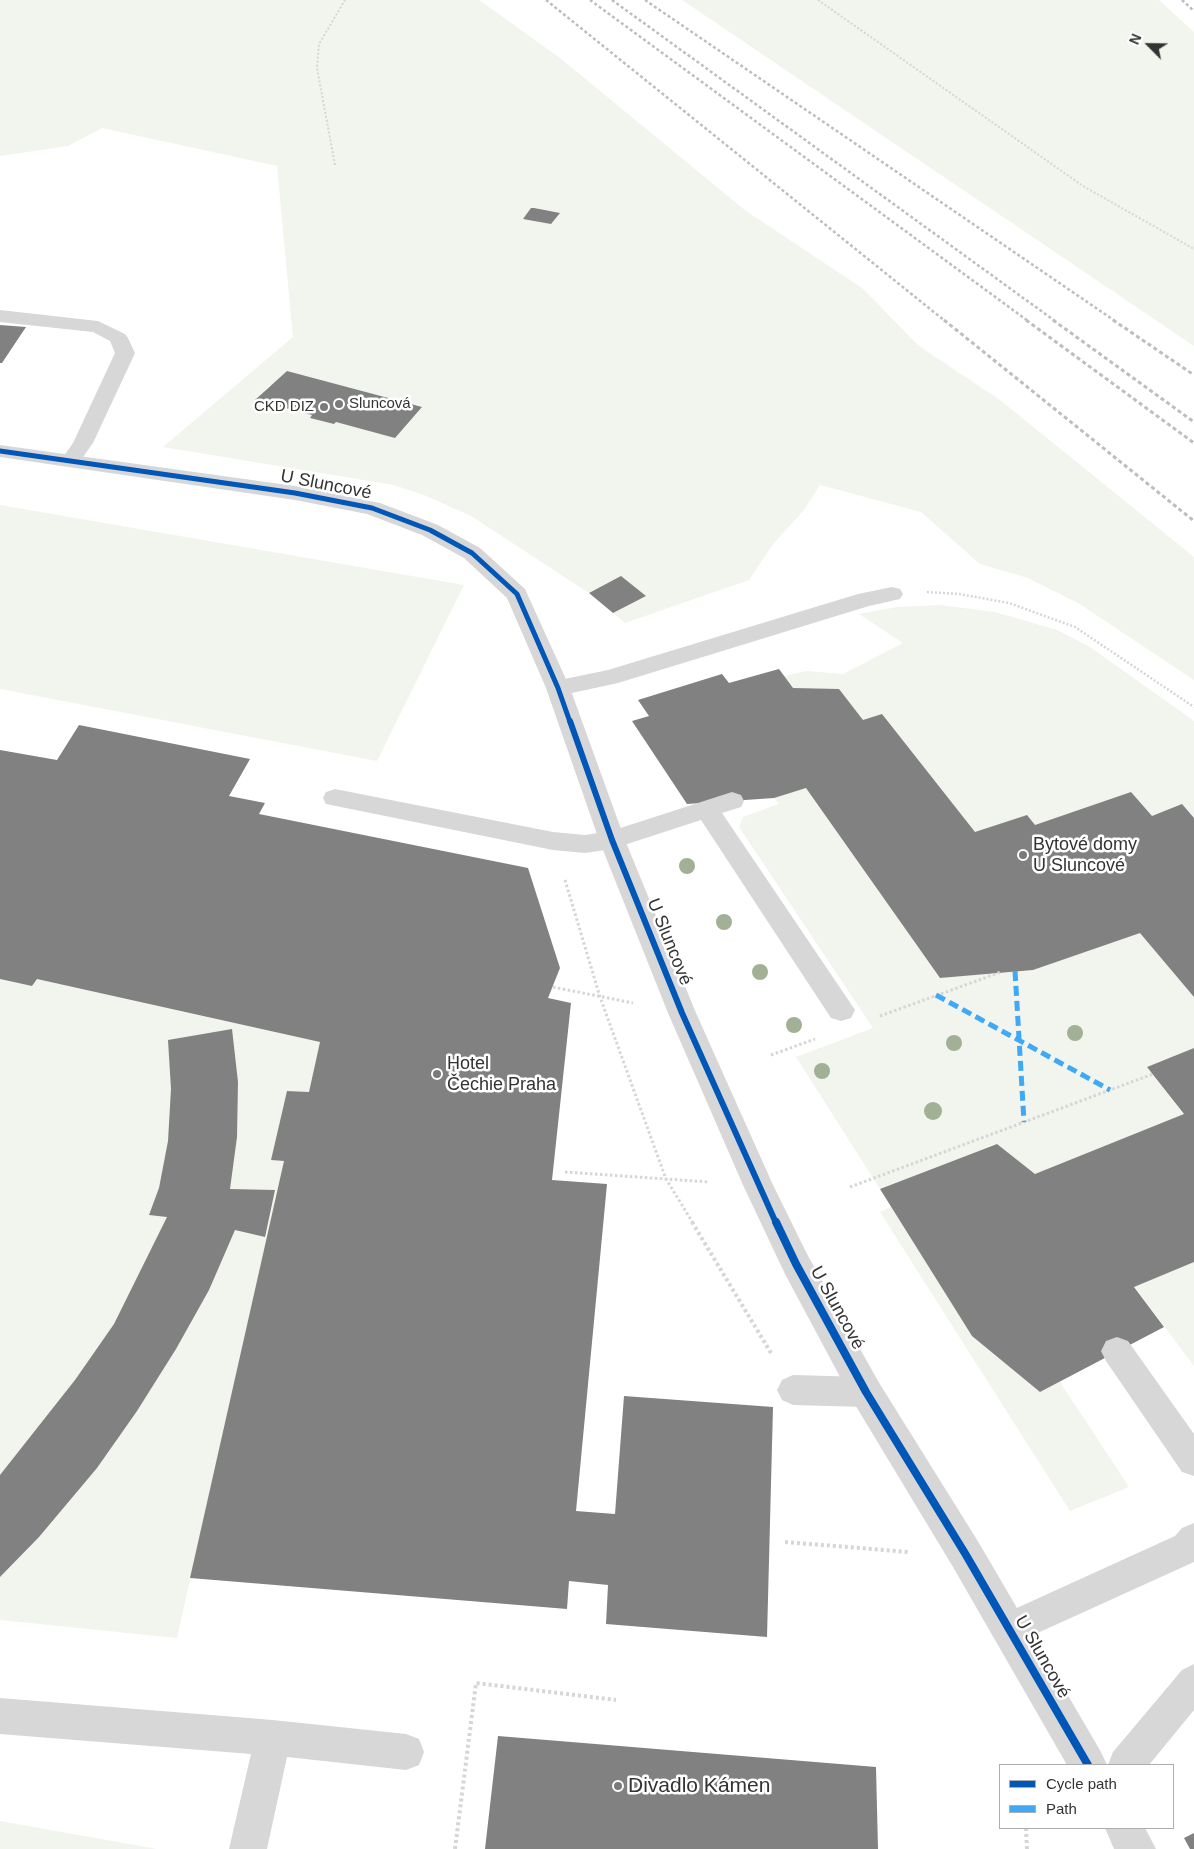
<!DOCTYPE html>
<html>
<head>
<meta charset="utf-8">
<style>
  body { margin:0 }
  #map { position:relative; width:1194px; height:1849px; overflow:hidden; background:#fff; font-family:Arial,sans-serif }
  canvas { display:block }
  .legend { position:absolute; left:999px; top:1764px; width:175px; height:65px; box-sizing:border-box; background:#fff; border:1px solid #adadad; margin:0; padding:6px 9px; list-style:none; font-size:15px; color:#333 }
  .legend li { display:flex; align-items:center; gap:10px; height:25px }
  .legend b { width:25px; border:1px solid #adadad }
  .north { position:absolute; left:1124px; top:20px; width:50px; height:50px; -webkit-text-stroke:4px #fff; paint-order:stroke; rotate:293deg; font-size:14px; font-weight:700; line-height:20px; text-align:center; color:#333 }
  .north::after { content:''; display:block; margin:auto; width:18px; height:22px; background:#333; clip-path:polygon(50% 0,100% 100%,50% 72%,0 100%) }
</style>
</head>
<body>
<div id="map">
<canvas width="1194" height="1849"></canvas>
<ul class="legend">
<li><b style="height:6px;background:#0057b8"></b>Cycle path</li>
<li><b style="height:6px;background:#3fa9f5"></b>Path</li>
</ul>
<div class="north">N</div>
</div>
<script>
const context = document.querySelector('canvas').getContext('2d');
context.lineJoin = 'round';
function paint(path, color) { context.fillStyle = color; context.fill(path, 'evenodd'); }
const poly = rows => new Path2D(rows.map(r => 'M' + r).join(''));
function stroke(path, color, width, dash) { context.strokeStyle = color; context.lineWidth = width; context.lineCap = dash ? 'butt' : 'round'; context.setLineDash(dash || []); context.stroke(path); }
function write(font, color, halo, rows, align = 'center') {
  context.font = font + ' Arial,sans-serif'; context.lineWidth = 5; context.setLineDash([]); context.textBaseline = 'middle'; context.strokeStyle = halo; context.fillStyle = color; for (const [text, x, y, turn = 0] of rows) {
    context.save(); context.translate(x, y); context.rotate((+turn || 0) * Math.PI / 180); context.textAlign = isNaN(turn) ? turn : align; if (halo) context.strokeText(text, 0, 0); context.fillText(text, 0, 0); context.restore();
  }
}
paint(poly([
  [0,0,479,0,560,58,746,211,862,288,919,346,1000,400,1194,557,1194,680,1078,603,1028,578,980,564,921,512,820,485,804,510,773,544,749,580,625,623,613,613,646,596,621,577,589,593,471,516,424,495,394,485,163,447,293,337,277,166,102,128,68,146,0,156],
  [269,385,421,407,422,408,394,437,336,422,334,424,311,418,312,415,256,400],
  [682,0,1159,0,1194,32,1194,346],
  [0,505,464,585,377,761,0,689],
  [940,605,995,612,1057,630,1090,647,1194,721,1194,1048,1147,1067,1194,1128,1194,1366,1069,1199,996,1144,880,1189,796,1057,873,1028,739,827,743,817,779,804,774,798,647,713,638,700,722,674,729,683,779,669,784,676,806,671,843,674,903,643,859,614,897,607],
  [946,849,1115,940,1033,970,940,978,869,877],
  [0,979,32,986,37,979,320,1042,309,1092,287,1091,271,1160,284,1161,177,1638,0,1620],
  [891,1207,972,1336,1040,1392,1060,1382,1129,1487,1070,1511,880,1212],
  [0,1821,73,1834,157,1849,0,1849]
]), '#f1f5ed');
paint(poly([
  [531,208,534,208,560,213,551,224,523,219],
  [0,325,26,327,2,363,0,363],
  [287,371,422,407,395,438,336,422,334,424,310,418,312,415,255,400],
  [621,576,646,596,613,613,589,593],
  [779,669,793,688,839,689,863,720,882,714,975,832,1027,815,1035,825,1131,792,1152,816,1182,804,1194,818,1194,997,1140,933,1033,970,940,978,806,788,774,798,687,804,632,721,649,716,638,700,722,674,729,683],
  [79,725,250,759,229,796,265,803,259,814,528,868,560,968,548,998,571,1003,552,1180,607,1184,576,1511,615,1514,624,1396,773,1407,767,1637,606,1624,608,1585,569,1581,567,1609,190,1578,284,1161,271,1160,287,1091,309,1092,320,1042,37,979,32,986,0,979,0,750,57,760],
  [232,1029,238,1082,237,1137,230,1189,275,1190,265,1237,235,1230,209,1290,176,1349,137,1411,97,1468,39,1537,0,1577,0,1475,75,1380,114,1324,167,1217,149,1215,159,1188,168,1141,171,1089,168,1040],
  [1194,1048,1194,1262,1134,1287,1164,1327,1040,1392,972,1336,880,1189,997,1144,1035,1174,1184,1114,1147,1067],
  [498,1736,876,1767,878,1849,485,1849],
  [1194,1833,1194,1849,1190,1849,1184,1838]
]), '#818181');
stroke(poly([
  [818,0,1083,186,1194,249],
  [335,165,317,68,319,44,345,0]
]), '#d6d6d6', 2, [2, 2]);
stroke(poly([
  [927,592,959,594,1009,603,1075,627,1194,707]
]), '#d6d6d6', 2.5, [2, 2]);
stroke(poly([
  [565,880,600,997,666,1179,693,1223],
  [553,987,633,1003],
  [880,1016,1001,972],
  [771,1055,815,1039],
  [565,1172,709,1182],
  [850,1187,1153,1074]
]), '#d6d6d6', 3, [2.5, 2.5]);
stroke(poly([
  [692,1222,771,1353],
  [785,1542,909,1552],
  [1026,1828,1027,1849],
  [455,1849,476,1683,616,1700]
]), '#d6d6d6', 4, [3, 3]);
paint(poly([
  [0,310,98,321,125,334,128,338,135,353,93,443,78,464,71,466,64,464,61,460,73,443,115,353,110,341,93,332,0,322,0,310],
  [892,587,900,589,903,594,900,599,869,606,618,683,558,696,550,694,546,688,550,682,608,670,858,594,892,587],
  [335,789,553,832,585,835,611,831,732,792,741,795,744,801,741,807,722,813,855,1010,851,1018,841,1021,831,1018,701,820,612,849,585,853,553,850,326,804,323,798,326,792,335,789],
  [1117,1337,1128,1341,1194,1434,1194,1476,1182,1472,1106,1361,1101,1351,1106,1341,1117,1337],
  [793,1375,866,1377,877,1382,882,1392,877,1402,866,1407,793,1405,782,1400,777,1390,782,1380,793,1375],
  [1194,1523,1194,1562,1009,1646,997,1641,992,1629,997,1617,1175,1536,1182,1528,1194,1523],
  [1194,1664,1194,1710,1149,1765,1108,1765,1113,1752,1182,1670,1194,1664],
  [0,1698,273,1720,406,1734,419,1739,424,1752,419,1765,406,1770,287,1757,267,1849,229,1849,251,1754,0,1734,0,1698]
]), '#d7d7d7');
paint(poly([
  [0,445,295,486,380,503,438,525,480,548,525,589,570,688,625,840,696,1013,773,1185,807,1254,878,1381,979,1543,1101,1752,1107,1765,1067,1765,953,1567,854,1403,785,1274,743,1185,668,1013,599,840,546,688,507,598,464,558,422,535,367,514,295,500,0,457,0,445],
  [1105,1828,1145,1828,1156,1849,1114,1849,1105,1828]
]), '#d7d7d7');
stroke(poly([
  [546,0,945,321],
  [590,0,1028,321],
  [612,0,1055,321],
  [645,0,1115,321],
  [1182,0,1194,11]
]), '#bebebe', 2.5, [3, 2.5]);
stroke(poly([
  [944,320,1194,521],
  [1026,320,1194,443],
  [1053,320,1194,422],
  [1113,320,1194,375]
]), '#bebebe', 3, [4, 3]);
stroke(poly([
  [1015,971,1024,1122],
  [936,995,1110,1090]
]), '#3fa9f5', 5, [10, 5]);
stroke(poly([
  [0,451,295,493,372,508,430,530,472,553,517,594,558,688,570,722]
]), '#0057b8', 5);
stroke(poly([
  [570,721,612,840,682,1013,776,1223]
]), '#0057b8', 6);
stroke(poly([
  [776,1222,796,1264,866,1392,966,1555,1088,1765]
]), '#0057b8', 8);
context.fillStyle = '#a2b095';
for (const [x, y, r] of [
  [687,866,8],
  [724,922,8],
  [760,972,8],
  [794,1025,8],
  [1075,1033,8],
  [954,1043,8],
  [822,1071,8],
  [933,1111,9]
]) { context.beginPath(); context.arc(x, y, r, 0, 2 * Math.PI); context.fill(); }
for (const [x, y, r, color] of [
  [339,404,5,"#7a7a7a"],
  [324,407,5,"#7a7a7a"],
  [1023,855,5,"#7a7a7a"],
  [437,1074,5,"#7a7a7a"],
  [618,1786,5,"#7a7a7a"]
]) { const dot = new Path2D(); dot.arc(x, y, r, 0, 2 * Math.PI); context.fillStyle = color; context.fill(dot); stroke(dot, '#fff', 2); }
write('15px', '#333', '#fff', [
  ["Sluncová",349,404],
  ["CKD DIZ",314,407,"right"]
], 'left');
write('18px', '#333', '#fff', [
  ["U Sluncové",326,485,11],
  ["U Sluncové",669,942,68],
  ["U Sluncové",837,1308,61],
  ["U Sluncové",1042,1657,60]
]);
write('18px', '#333', '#fff', [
  ["Bytové domy",1033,845],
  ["U Sluncové",1033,866],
  ["Hotel",447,1064],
  ["Čechie Praha",447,1085]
], 'left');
write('21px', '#333', '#fff', [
  ["Divadlo Kámen",628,1786]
], 'left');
</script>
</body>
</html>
